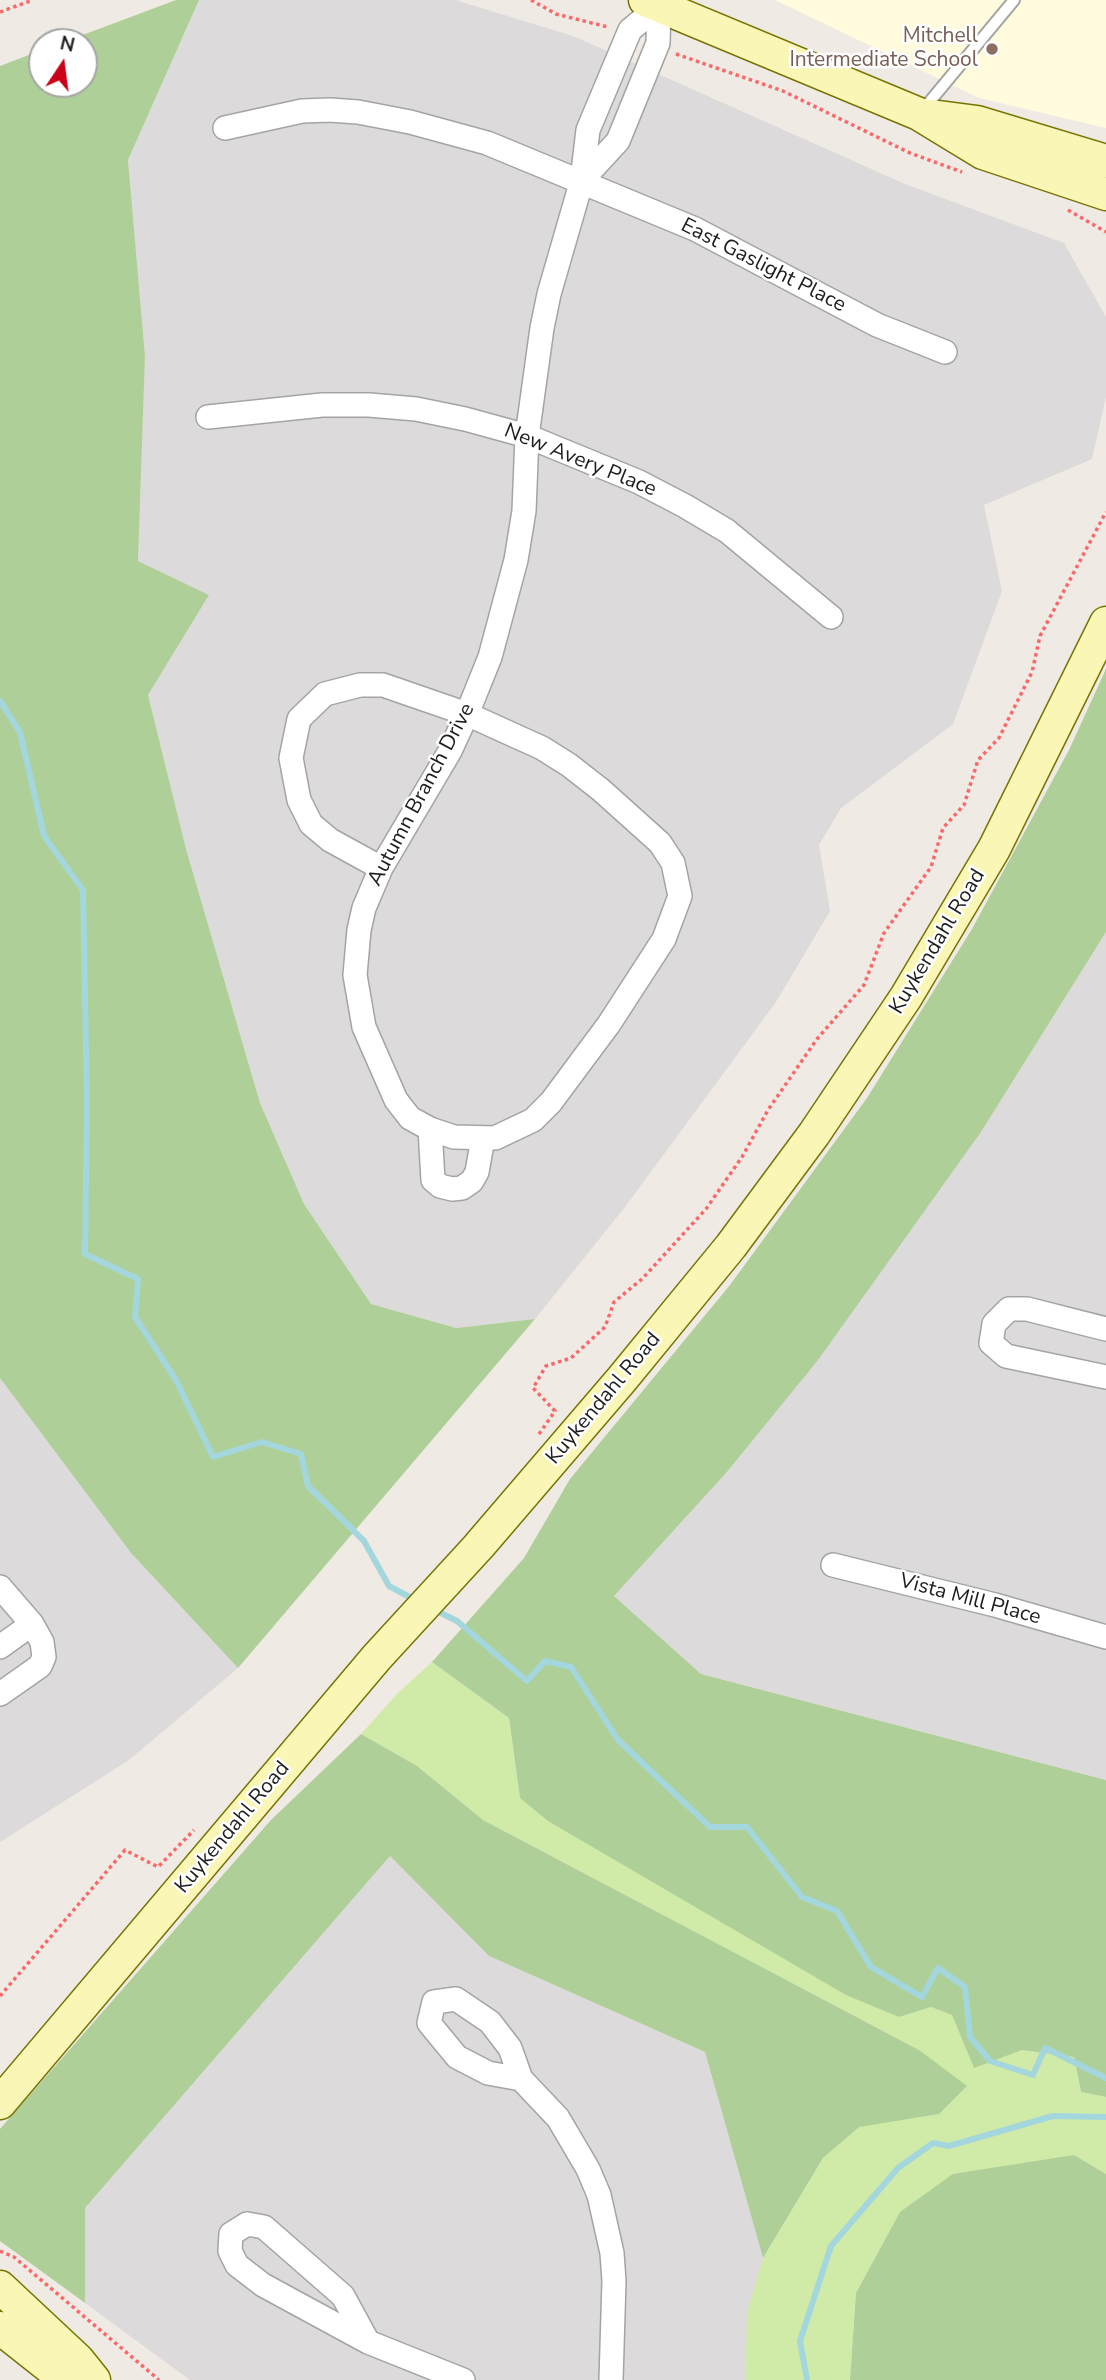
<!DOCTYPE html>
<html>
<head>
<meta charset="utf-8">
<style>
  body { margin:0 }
  #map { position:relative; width:1106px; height:2380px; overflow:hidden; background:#efeae3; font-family:"Nunito Sans",sans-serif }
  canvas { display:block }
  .north { position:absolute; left:28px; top:28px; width:70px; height:70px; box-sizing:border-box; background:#fff; border:2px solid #a5a5a5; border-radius:50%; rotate:13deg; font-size:19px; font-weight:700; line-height:28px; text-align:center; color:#1d1d1d }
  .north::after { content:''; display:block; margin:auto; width:24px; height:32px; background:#cb0018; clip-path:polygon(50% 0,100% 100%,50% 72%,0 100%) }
</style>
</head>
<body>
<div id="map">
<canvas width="1106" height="2380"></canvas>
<div class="north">N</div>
</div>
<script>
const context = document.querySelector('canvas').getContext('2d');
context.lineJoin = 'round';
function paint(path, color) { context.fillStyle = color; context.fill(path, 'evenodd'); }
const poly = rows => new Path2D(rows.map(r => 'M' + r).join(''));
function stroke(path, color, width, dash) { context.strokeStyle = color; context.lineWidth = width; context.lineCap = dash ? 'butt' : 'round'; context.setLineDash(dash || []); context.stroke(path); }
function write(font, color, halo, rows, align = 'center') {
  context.font = font + ' "Nunito Sans",sans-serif'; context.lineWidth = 5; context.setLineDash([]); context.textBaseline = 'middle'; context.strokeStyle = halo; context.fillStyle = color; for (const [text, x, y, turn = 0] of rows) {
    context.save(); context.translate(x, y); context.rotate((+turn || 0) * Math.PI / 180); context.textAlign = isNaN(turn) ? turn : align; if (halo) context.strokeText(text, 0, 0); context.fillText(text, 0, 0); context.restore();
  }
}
paint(poly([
  [199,0,455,0,573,36,905,184,1064,243,1106,317,1106,397,1092,459,984,505,1002,591,953,724,841,808,819,845,830,911,776,1002,625,1207,535,1319,455,1328,371,1304,304,1204,260,1103,186,849,148,695,209,595,138,561,145,356,128,160],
  [1106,932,1106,1780,701,1674,614,1596,726,1473,907,1235,981,1132],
  [0,1378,131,1553,238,1668,129,1760,0,1842],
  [390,1856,489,1956,705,2052,763,2258,747,2313,745,2380,190,2380,85,2303,85,2208]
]), '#dcdadb');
paint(poly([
  [775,0,1106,0,1106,128,979,98]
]), '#fffbdc');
paint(poly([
  [432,1662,509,1718,520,1798,899,2017,931,2007,952,2015,974,2067,1022,2050,1074,2057,1081,2092,1106,2097,1106,2174,1074,2155,900,2212,856,2293,850,2380,745,2380,747,2312,763,2258,823,2158,859,2126,939,2114,919,2050,483,1820,417,1766,361,1734,398,1693]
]), '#d0eaa8');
paint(poly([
  [176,0,199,0,128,160,145,356,138,561,209,595,148,695,186,849,260,1103,304,1204,371,1304,456,1328,535,1319,238,1668,131,1553,0,1378,0,66,42,50,42,84,84,84,84,42,64,42],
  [1106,669,1106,932,981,1132,818,1360,726,1473,614,1596,701,1674,1106,1780,1106,2097,1081,2092,1074,2057,1022,2050,974,2068,952,2015,931,2007,899,2017,846,1995,548,1821,520,1798,509,1718,432,1662,524,1558,570,1479,730,1285,867,1098,972,929,1069,750],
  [361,1734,417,1766,483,1820,919,2050,967,2086,939,2114,859,2127,823,2158,763,2258,705,2052,489,1956,390,1856,85,2208,85,2303,0,2241,0,2129,271,1820],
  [1074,2155,1106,2174,1106,2380,850,2380,856,2293,900,2212,953,2174]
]), '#aecf97');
stroke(poly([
  [0,701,20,732,44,836,83,890,87,1104,85,1254,138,1279,135,1317,176,1380,213,1457,262,1442,301,1454,308,1486,364,1541,389,1586,417,1601],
  [433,1609,457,1621,527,1681,545,1661,571,1667,618,1740,710,1827,747,1827,802,1897,837,1911,871,1967,922,1997,938,1968,965,1987,970,2037,990,2061,1033,2075,1045,2048,1106,2078],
  [807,2380,800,2341,831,2246,898,2168,933,2143,949,2146,1053,2116,1106,2117]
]), '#a3d7dd', 6);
const lane = poly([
  [922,111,1014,0]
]);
const street = poly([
  [225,128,302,111,330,110,358,112,410,122,487,143,695,229,877,325,945,352],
  [582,180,618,141,658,43,659,6],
  [208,417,322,405,369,405,416,409,465,419,527,436,639,482,685,506,727,531,831,617],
  [381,868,330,840,311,824,299,800,291,758,299,719,325,694,360,685,383,685,467,714,542,748,569,765,601,790,660,843,673,863,680,896,664,939,609,1024,551,1102,533,1120,495,1138,454,1137,430,1129,410,1118,396,1100,364,1027,355,975,359,930,364,908,381,868,450,751,467,714,490,657,516,560,524,511,527,436,542,328,549,294,582,180,588,130,630,30,659,6],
  [430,1129,433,1180,440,1186,452,1189,462,1188,472,1181,477,1172,483,1138],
  [1106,1329,1027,1309,1009,1309,994,1324,991,1343,1006,1356,1106,1377],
  [833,1565,995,1605,1106,1637],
  [0,1587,32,1624,42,1642,44,1657,40,1666,0,1694],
  [0,1647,32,1624],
  [521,2079,488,2073,457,2057,429,2023,434,2002,456,1999,490,2022,510,2048,521,2079,558,2118,588,2169,599,2195,612,2253,614,2281,611,2380],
  [247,2224,264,2227,343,2296,368,2342,263,2285,237,2265,230,2251,231,2234,247,2224],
  [368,2342,463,2380]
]);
const secondary = poly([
  [645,0,919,114,983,153,1106,194],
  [931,116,977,122,1106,161],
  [0,2103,377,1657,478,1547,622,1379,731,1246,814,1134,906,997,994,849,1106,623],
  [0,2287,78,2360,94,2380],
  [0,2328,66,2380]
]);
stroke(lane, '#a4a4a4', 14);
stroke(street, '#a4a4a4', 26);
stroke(secondary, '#767403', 35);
stroke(poly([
  [531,0,556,14,608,27],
  [0,12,33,0],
  [676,54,783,91,910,153,962,172],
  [1068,210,1106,232],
  [539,1434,555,1411,533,1388,546,1366,571,1358,605,1327,614,1302,642,1279,706,1209,742,1157,768,1110,817,1039,864,985,884,933,931,867,943,828,964,805,978,760,999,738,1032,672,1040,636,1106,512],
  [0,1996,125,1850,158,1867,194,1830],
  [0,2251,14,2257,159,2380]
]), '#fb686a', 3.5, [3.5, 3.5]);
stroke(lane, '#fff', 10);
stroke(street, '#fff', 23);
stroke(secondary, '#faf6b6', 32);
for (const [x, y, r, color] of [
  [992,49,7,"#8d6e63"]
]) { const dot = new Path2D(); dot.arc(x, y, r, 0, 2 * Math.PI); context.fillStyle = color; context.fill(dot); stroke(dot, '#fff', 2.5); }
write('21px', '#785e54', '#fff', [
  ["Mitchell",978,37],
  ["Intermediate School",978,61]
], 'right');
write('21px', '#1d1d1d', '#fff', [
  ["East Gaslight Place",763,266,27],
  ["New Avery Place",580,461,22],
  ["Autumn Branch Drive",422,795,-62],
  ["Kuykendahl Road",938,942,-59],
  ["Kuykendahl Road",604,1399,-50],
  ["Vista Mill Place",970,1600,15],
  ["Kuykendahl Road",233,1828,-50]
]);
</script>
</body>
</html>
